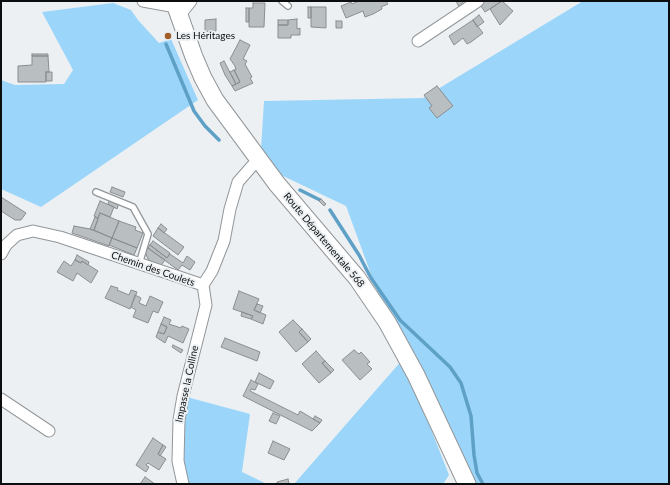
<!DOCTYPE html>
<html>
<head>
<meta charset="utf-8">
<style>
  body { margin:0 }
  #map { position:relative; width:670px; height:485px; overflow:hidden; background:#ecf0f3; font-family:Lato,sans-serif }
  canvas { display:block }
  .frame { position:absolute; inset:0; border:2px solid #0b0d0e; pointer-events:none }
</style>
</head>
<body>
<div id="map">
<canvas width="670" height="485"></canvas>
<div class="frame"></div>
</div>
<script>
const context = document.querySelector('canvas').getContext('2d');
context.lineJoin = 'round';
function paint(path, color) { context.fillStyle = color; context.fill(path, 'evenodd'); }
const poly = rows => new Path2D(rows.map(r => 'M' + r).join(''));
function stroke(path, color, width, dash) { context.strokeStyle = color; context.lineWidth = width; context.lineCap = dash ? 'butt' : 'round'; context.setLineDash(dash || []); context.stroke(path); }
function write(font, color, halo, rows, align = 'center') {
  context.font = font + ' Lato,sans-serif'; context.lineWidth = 4; context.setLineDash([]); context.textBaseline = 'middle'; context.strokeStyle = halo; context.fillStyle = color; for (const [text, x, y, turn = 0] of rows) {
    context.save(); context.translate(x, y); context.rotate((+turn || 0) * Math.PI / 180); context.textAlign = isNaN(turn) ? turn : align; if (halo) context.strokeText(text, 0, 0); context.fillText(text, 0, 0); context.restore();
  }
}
paint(poly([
  [583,1,669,1,669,484,472,484,405,363,449,475,443,484,294,484,403,359,398,348,346,206,260,165,264,101,423,98],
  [113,3,131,10,138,20,159,43,171,39,198,100,41,207,1,189,1,80,15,85,64,84,73,70,42,12],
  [183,396,250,414,242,472,267,484,183,484]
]), '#9bd6fa');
stroke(poly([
  [166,44,194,111,205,126,219,140],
  [300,190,320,200],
  [330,210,359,255,371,278,400,320,450,367,461,383,471,416,474,455,477,473,483,484]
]), '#5ea0c6', 3.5);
const building = poly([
  [359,1,386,1,388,4,381,7,382,9,373,14,365,17,363,11,346,18,341,6,351,2,352,4,359,1],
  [456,1,464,1,459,7,456,1],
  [483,1,502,1,485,12,479,3,483,1],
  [502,1,513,11,500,25,490,9,502,1],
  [253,3,265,3,264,27,249,27,249,8,253,8,253,3],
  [308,7,311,7,311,18,308,18,308,7],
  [311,7,326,7,326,28,311,27,311,7],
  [246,8,249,8,249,22,246,22,246,8],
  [479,15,484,22,477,27,473,20,479,15],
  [216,19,216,31,205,32,205,20,216,19],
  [297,19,297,29,300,28,300,35,291,35,291,38,278,38,278,25,288,25,288,20,297,19],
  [278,20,288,20,288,25,278,25,278,20],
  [473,20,483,33,471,42,467,44,463,38,454,45,449,36,473,20],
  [336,21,342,21,342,28,336,28,336,21],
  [240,40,250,45,243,59,247,61,245,64,252,77,250,78,253,83,235,91,232,86,240,82,234,70,236,70,235,66,230,59,240,40],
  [32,54,48,54,48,56,32,56,32,54],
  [32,56,48,56,49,72,46,72,46,82,18,82,18,66,32,65,32,56],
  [224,61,236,84,232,86,225,75,220,63,224,61],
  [234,70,240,82,236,84,230,72,234,70],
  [46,72,52,72,52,81,46,81,46,72],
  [437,86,453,106,437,118,429,108,432,106,424,95,437,86],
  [112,187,125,192,123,197,110,192,112,187],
  [1,197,26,213,21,220,15,220,1,211,1,197],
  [110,199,119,203,117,209,108,204,110,199],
  [321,199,326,204,324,206,319,201,321,199],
  [100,201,114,207,110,217,100,213,98,218,94,216,100,201],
  [100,213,119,221,112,238,94,230,100,213],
  [95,217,98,219,94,230,90,229,95,217],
  [119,221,136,227,135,230,143,233,137,248,112,238,119,221],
  [161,224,167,229,164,233,158,228,161,224],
  [74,226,90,229,112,238,109,246,72,233,74,226],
  [158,228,184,247,178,255,153,236,158,228],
  [112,238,137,248,134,255,109,245,112,238],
  [153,241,170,253,167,258,150,245,153,241],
  [150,245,167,258,170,254,183,263,187,256,195,262,190,270,182,265,178,270,148,248,150,245],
  [148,248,165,260,159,268,148,259,145,252,148,248],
  [77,255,89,262,88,265,82,261,81,263,75,260,77,255],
  [75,260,81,263,82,261,98,271,91,283,77,273,73,281,57,272,64,261,71,266,75,260],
  [111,286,118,288,117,290,129,295,131,290,137,292,130,309,105,298,111,286],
  [239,291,259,299,254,310,266,315,263,324,251,319,253,316,233,309,239,291],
  [135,295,141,298,139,303,146,306,150,296,163,302,158,313,153,311,148,323,133,317,136,310,131,307,135,295],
  [257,304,263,306,260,313,254,310,257,304],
  [242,312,253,316,251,319,241,316,242,312],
  [164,317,171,320,169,324,181,328,182,326,189,329,183,343,168,336,165,343,156,337,158,332,164,334,167,327,161,324,164,317],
  [293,320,302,329,299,332,308,342,296,352,279,332,293,320],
  [161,324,167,327,164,334,158,332,161,324],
  [302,329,311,339,308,342,299,332,302,329],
  [225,338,260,352,257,361,221,347,225,338],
  [173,345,183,350,181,353,172,347,173,345],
  [354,350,359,354,361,352,370,362,367,364,372,369,360,380,342,360,354,350],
  [316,351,325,361,322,363,331,373,319,383,302,364,316,351],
  [325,361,334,370,331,373,322,363,325,361],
  [259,373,274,381,270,389,255,382,259,373],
  [251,380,258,384,255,390,251,389,250,391,298,415,300,411,320,423,312,431,243,396,251,380],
  [273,413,280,416,276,424,269,421,273,413],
  [315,416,322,420,320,423,313,419,315,416],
  [153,438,163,445,158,454,166,459,159,470,148,463,146,465,149,467,146,472,136,465,153,438],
  [273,441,290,449,284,460,268,453,273,441],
  [163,445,166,447,160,456,158,454,163,445],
  [145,477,155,484,140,484,145,477],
  [288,479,289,484,277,484,277,482,288,479]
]);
paint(building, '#b9bec0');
stroke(building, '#8a8e91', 1);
const lane = poly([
  [282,1,288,6],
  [96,192,133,207,148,234,139,264]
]);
const street = poly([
  [143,1,176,7],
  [179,16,191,1],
  [418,41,478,1],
  [1,254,6,245,17,235,33,231,60,237,203,285,212,271,224,241,230,209,238,182,252,166,259,161],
  [1,399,49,431],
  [183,484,178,461,179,420,183,396,206,305,203,285]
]);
const primary = poly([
  [174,1,194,57,203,78,215,100,277,184,357,278,387,322,416,375,467,484]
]);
stroke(lane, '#929699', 8);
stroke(street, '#929699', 13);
stroke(primary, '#929699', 19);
stroke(lane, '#fff', 5.5);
stroke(street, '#fff', 11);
stroke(primary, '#fff', 17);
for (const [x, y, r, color] of [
  [168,36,4,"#a15f2c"]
]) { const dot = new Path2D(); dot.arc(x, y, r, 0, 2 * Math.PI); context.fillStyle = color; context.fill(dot); stroke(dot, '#ecf0f3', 1.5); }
write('10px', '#0b0d0e', '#ecf0f3', [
  ["Les Héritages",176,36]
], 'left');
write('10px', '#0b0d0e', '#ecf0f3', [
  ["Route Départementale 568",324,240,50],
  ["Chemin des Coulets",153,269,19],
  ["Impasse la Colline",187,384,-78]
]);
</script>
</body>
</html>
